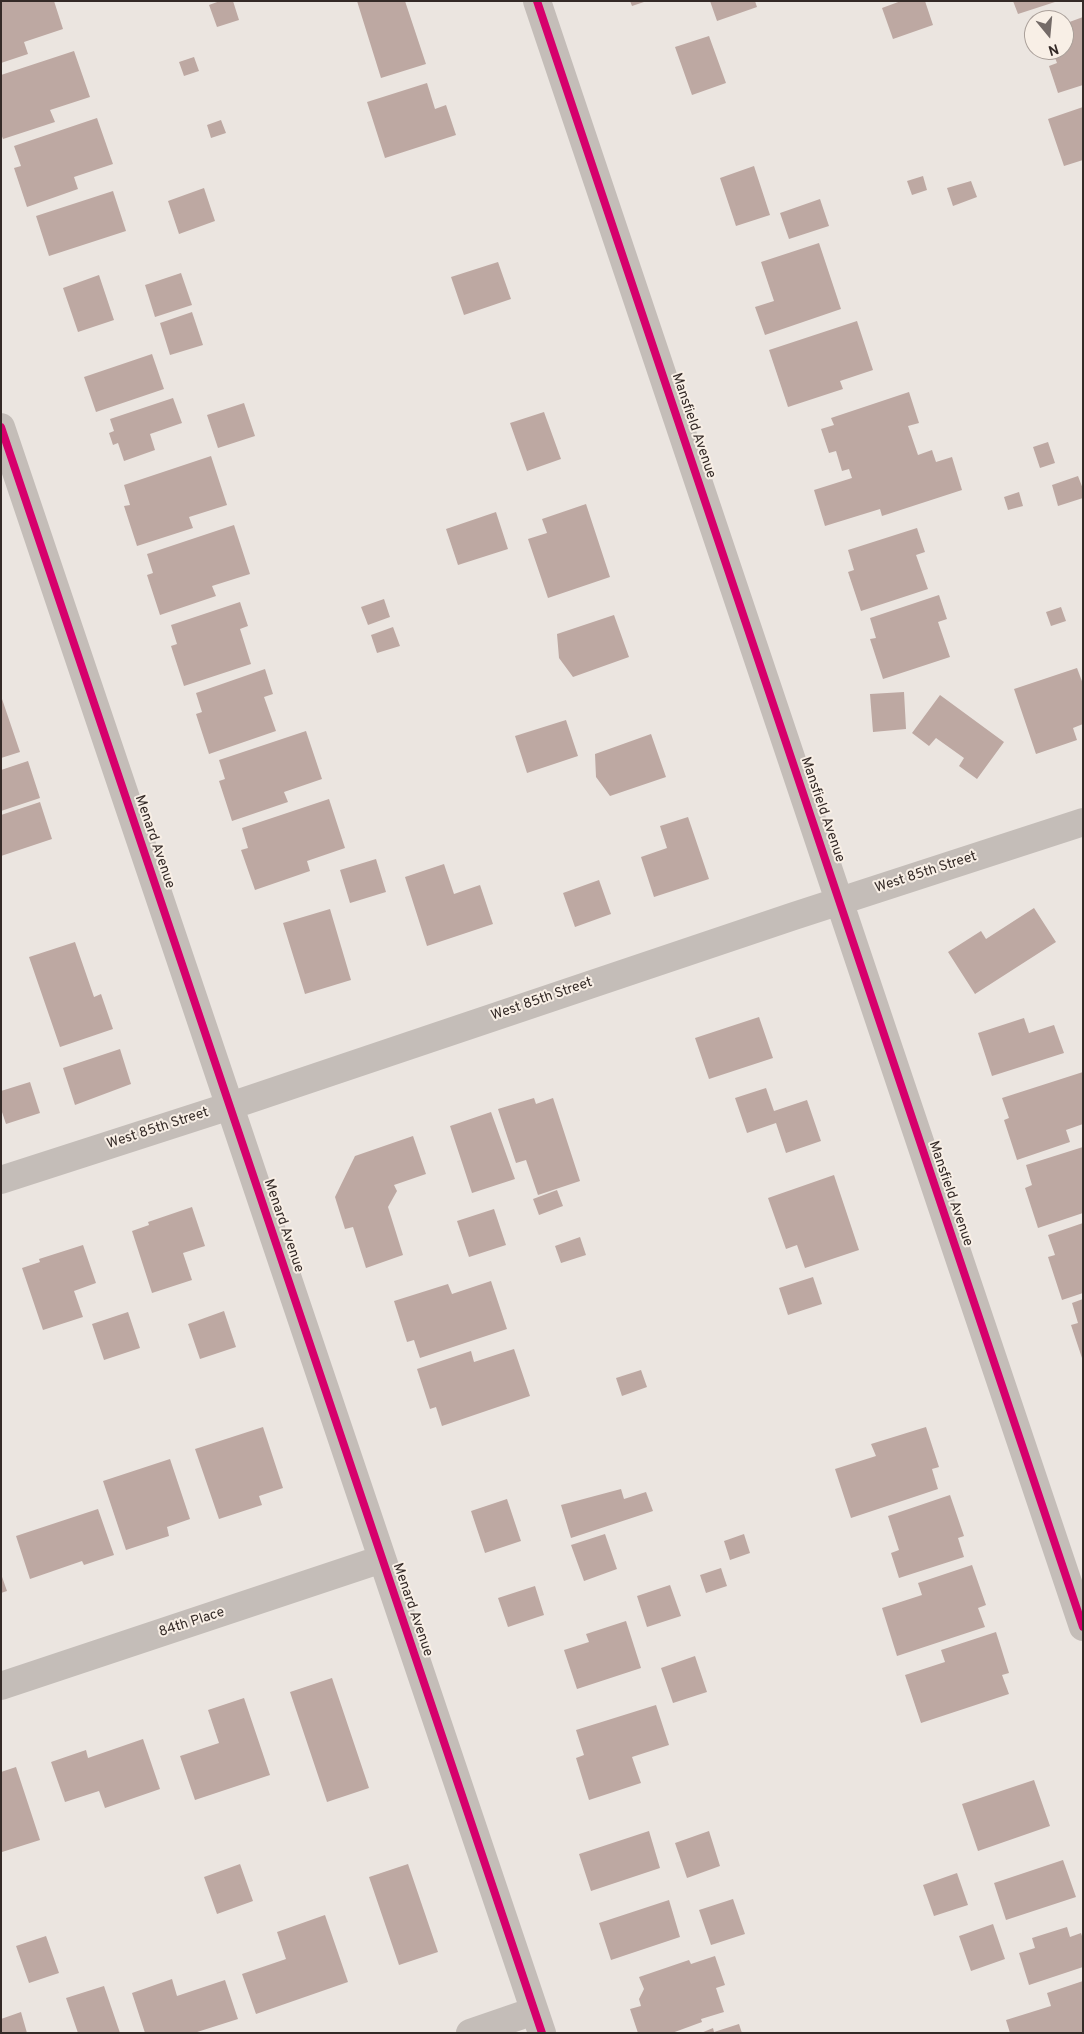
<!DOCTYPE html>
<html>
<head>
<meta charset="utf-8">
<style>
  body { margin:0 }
  #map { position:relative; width:1084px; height:2034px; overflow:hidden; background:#ebe5e0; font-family:Overpass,sans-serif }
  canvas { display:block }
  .frame { position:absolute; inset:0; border:2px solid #342a27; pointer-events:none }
  .north { position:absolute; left:1024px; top:10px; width:50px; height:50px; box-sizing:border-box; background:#f8efe6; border:1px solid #aaa09a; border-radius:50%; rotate:163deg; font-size:14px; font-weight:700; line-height:20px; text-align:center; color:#342a27 }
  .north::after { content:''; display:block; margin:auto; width:18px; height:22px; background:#746b68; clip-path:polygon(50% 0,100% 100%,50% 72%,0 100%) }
</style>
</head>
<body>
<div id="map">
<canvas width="1084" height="2034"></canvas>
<div class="frame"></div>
<div class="north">N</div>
</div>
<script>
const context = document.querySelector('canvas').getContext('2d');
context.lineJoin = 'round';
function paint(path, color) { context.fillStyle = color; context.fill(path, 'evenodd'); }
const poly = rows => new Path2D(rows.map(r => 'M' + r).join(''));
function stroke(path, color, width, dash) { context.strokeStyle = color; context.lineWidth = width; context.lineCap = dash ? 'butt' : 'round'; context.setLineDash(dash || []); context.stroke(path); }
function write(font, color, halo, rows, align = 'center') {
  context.font = font + ' Overpass,sans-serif'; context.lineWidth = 4; context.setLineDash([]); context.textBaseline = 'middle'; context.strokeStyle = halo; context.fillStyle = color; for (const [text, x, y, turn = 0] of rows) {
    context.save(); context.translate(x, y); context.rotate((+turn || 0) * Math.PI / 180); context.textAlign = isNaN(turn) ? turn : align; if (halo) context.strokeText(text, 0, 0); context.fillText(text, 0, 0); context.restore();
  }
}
paint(poly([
  [1,1,54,1,63,29,24,42,28,54,1,63],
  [220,1,233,1,239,20,217,27,209,5],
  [357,1,405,1,426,64,381,78],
  [630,1,644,1,644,2,632,6],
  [710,1,755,1,757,7,717,21],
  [901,1,925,1,933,25,893,39,882,8],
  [1013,1,1055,1,1055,2,1018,14],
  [1083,17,1083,85,1058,93,1049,66,1057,63,1052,50,1064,50,1064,24],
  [709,36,726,83,692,95,675,47],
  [74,51,90,97,50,110,55,122,3,139,1,134,1,75],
  [194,57,199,71,184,76,179,62],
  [427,83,435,109,446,105,456,135,385,158,367,102],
  [1083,107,1083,160,1064,166,1048,119],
  [97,118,113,164,74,177,78,189,27,207,14,168,21,166,14,146],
  [221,120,226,133,211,138,207,125],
  [754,166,770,215,736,226,720,178],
  [923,176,927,190,912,195,907,181],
  [971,181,977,197,953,206,947,188],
  [204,188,215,221,179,234,168,201],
  [113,191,126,231,49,256,36,216],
  [820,199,829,226,789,239,780,213],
  [819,243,841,309,765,335,755,307,774,301,761,262],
  [498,262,511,299,464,315,451,277],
  [181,273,192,305,155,317,145,285],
  [99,275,114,320,78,332,63,288],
  [192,312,203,345,170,355,160,323],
  [857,321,873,370,840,381,843,389,788,407,769,350],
  [152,354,164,389,96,412,84,377],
  [909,392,919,423,908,426,918,455,932,450,936,462,952,457,962,490,882,516,880,509,825,526,814,490,852,478,849,469,842,471,836,451,829,453,821,429,834,425,831,418],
  [173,398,182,423,150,434,155,450,124,461,118,443,113,445,109,433,114,431,110,419],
  [244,403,255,436,218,448,207,415],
  [544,412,561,459,527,471,510,423],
  [1048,442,1055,463,1040,468,1033,447],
  [211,456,227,505,189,517,193,528,137,546,124,506,130,505,124,485],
  [1078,476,1083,489,1083,498,1058,506,1052,485],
  [1019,492,1023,506,1008,510,1004,497],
  [586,504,610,577,548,598,528,539,547,533,542,519],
  [496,512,508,549,458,565,446,529],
  [234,525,250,574,212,586,216,596,160,615,147,575,153,573,147,554],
  [917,528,925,552,916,555,928,589,861,611,848,572,854,570,848,550],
  [939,595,947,619,938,622,950,657,883,679,870,639,876,638,870,618],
  [384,599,390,617,368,625,361,607],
  [240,602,248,626,240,629,251,664,184,686,171,646,177,644,171,625],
  [1061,607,1066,621,1051,626,1046,612],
  [614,615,629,657,573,677,559,658,557,634],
  [393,627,400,646,377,653,371,635],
  [1077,668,1083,684,1083,724,1073,728,1077,740,1036,754,1014,689],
  [265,669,273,694,264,697,276,731,209,754,196,714,202,712,196,693],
  [904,692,906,729,873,732,870,694],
  [940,695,1004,742,977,779,959,766,964,758,936,738,929,746,912,733],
  [1,696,20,752,1,758],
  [566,720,578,756,527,773,515,736],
  [306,731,322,779,284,792,288,802,232,821,219,781,225,779,219,760],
  [651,734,666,777,610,796,596,777,595,754],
  [28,761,40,798,1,811,1,770],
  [329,799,345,848,307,861,310,871,255,890,241,850,248,848,242,828],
  [40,802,52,839,1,856,1,815],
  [688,817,709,879,654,897,641,857,667,848,660,826],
  [376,859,386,892,350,903,340,870],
  [444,864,454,894,480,885,493,924,427,946,405,877],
  [599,880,611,914,575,927,563,893],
  [1034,908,1056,942,975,994,948,952,981,931,986,939],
  [330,909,351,980,305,994,283,923],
  [75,942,94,997,101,994,113,1029,60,1047,29,957],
  [759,1017,773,1058,709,1079,695,1038],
  [1024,1018,1029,1033,1054,1025,1064,1053,992,1076,978,1033],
  [120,1049,131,1084,75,1105,63,1068],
  [1083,1072,1083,1124,1066,1130,1070,1142,1017,1160,1004,1120,1009,1118,1002,1098],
  [30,1082,40,1113,6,1124,1,1109,1,1091],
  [766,1088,774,1111,807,1100,821,1141,786,1153,776,1123,747,1133,735,1098],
  [534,1098,536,1104,553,1098,580,1181,538,1195,526,1160,516,1163,498,1109],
  [491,1112,515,1179,472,1193,450,1126],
  [413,1136,426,1174,394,1185,397,1191,388,1207,403,1255,366,1268,353,1227,345,1229,335,1197,355,1156],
  [1083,1147,1083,1213,1038,1228,1025,1188,1032,1185,1026,1165],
  [834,1175,859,1250,805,1268,797,1245,786,1249,768,1198],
  [557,1190,563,1206,539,1215,533,1199],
  [192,1207,205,1246,183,1253,192,1280,152,1293,132,1231,149,1225,148,1222],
  [494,1209,506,1245,469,1257,457,1221],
  [1083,1223,1083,1293,1062,1300,1048,1257,1055,1255,1048,1235],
  [580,1237,586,1255,561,1263,555,1246],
  [83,1245,96,1283,74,1291,83,1317,43,1330,22,1268,40,1262,39,1259],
  [813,1277,822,1304,788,1315,779,1288],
  [491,1281,507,1329,420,1358,414,1340,407,1342,394,1301,448,1284,452,1294],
  [1083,1299,1083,1358,1082,1358,1071,1325,1078,1323,1072,1303],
  [224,1311,236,1347,200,1359,188,1324],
  [128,1312,140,1348,104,1360,92,1324],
  [514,1349,530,1396,442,1426,436,1407,430,1409,417,1369,471,1351,474,1362],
  [641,1370,647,1387,622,1396,616,1378],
  [263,1427,283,1488,259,1496,262,1505,219,1519,195,1449],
  [926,1427,939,1467,932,1469,938,1489,851,1518,835,1469,876,1456,871,1444],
  [170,1459,190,1519,167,1527,169,1536,126,1550,103,1481],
  [621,1489,624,1499,646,1492,653,1511,571,1538,561,1505],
  [950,1495,964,1536,958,1538,964,1557,899,1578,891,1553,899,1550,888,1516],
  [507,1499,521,1541,485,1553,471,1511],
  [98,1509,114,1555,84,1565,82,1561,30,1579,16,1536],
  [605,1534,617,1569,584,1581,571,1545],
  [744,1534,750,1553,730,1560,724,1541],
  [972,1565,986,1605,978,1608,985,1627,897,1656,882,1608,922,1595,918,1583],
  [721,1568,727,1586,706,1593,700,1575],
  [1,1574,7,1591,1,1593],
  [670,1585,681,1616,647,1627,637,1596],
  [535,1586,544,1615,508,1627,498,1598],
  [626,1621,641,1668,577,1689,564,1650,589,1642,586,1634],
  [996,1632,1009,1673,1002,1675,1009,1694,921,1723,905,1675,945,1662,941,1650],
  [695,1656,707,1692,673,1703,661,1668],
  [332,1678,369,1788,327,1802,290,1692],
  [244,1698,270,1775,195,1800,180,1756,219,1743,208,1710],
  [656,1705,669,1745,632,1757,641,1783,589,1800,576,1758,584,1755,576,1730],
  [143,1739,160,1789,105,1808,99,1791,65,1802,51,1762,86,1750,88,1758],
  [16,1767,40,1840,2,1852,1,1772],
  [1034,1780,1050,1826,978,1851,962,1804],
  [649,1831,660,1868,591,1891,579,1854],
  [709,1831,720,1866,687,1878,675,1843],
  [1063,1860,1076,1897,1006,1920,994,1883],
  [240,1864,253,1901,217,1914,204,1877],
  [408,1864,438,1952,399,1965,369,1877],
  [957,1873,968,1905,934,1916,923,1885],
  [733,1899,745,1934,711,1945,699,1910],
  [669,1900,680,1937,611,1960,599,1923],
  [325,1915,348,1982,256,2014,242,1974,286,1959,277,1932],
  [993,1924,1005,1959,971,1971,959,1936],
  [1067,1927,1070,1937,1081,1933,1083,1939,1083,1967,1029,1985,1019,1953,1035,1948,1032,1938],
  [46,1936,59,1973,29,1983,16,1946],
  [715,1956,725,1985,716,1988,724,2012,701,2019,702,2022,672,2033,638,2033,630,2009,641,2006,639,1999,644,1989,639,1977,689,1960,691,1964],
  [172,1979,177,1996,225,1980,238,2019,194,2033,145,2033,132,1993],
  [1083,1981,1083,2033,1010,2033,1006,2020,1051,2006,1047,1993],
  [104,1986,120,2033,78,2033,66,1998],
  [21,2012,27,2033,1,2033,1,2019],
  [739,2024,742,2033,701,2033,713,2028,714,2032]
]), '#bda8a2');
stroke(poly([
  [537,1,1083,1627],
  [1,427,542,2033],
  [1,1180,230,1106,794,916,1083,822],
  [1,1686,382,1559],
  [470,2033,534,2011]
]), '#c4bdb8', 28);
stroke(poly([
  [537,1,1083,1627],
  [1,427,542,2033]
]), '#d6006c', 8);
write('14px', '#342a27', '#f8efe6', [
  ["Mansfield Avenue",693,426,71],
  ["Mansfield Avenue",822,810,71],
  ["Menard Avenue",154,842,71],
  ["West 85th Street",926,873,-18],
  ["West 85th Street",542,1000,-19],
  ["West 85th Street",158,1129,-18],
  ["Mansfield Avenue",950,1194,71],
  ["Menard Avenue",283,1226,71],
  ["Menard Avenue",412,1610,71],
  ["84th Place",192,1623,-18]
]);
</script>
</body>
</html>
